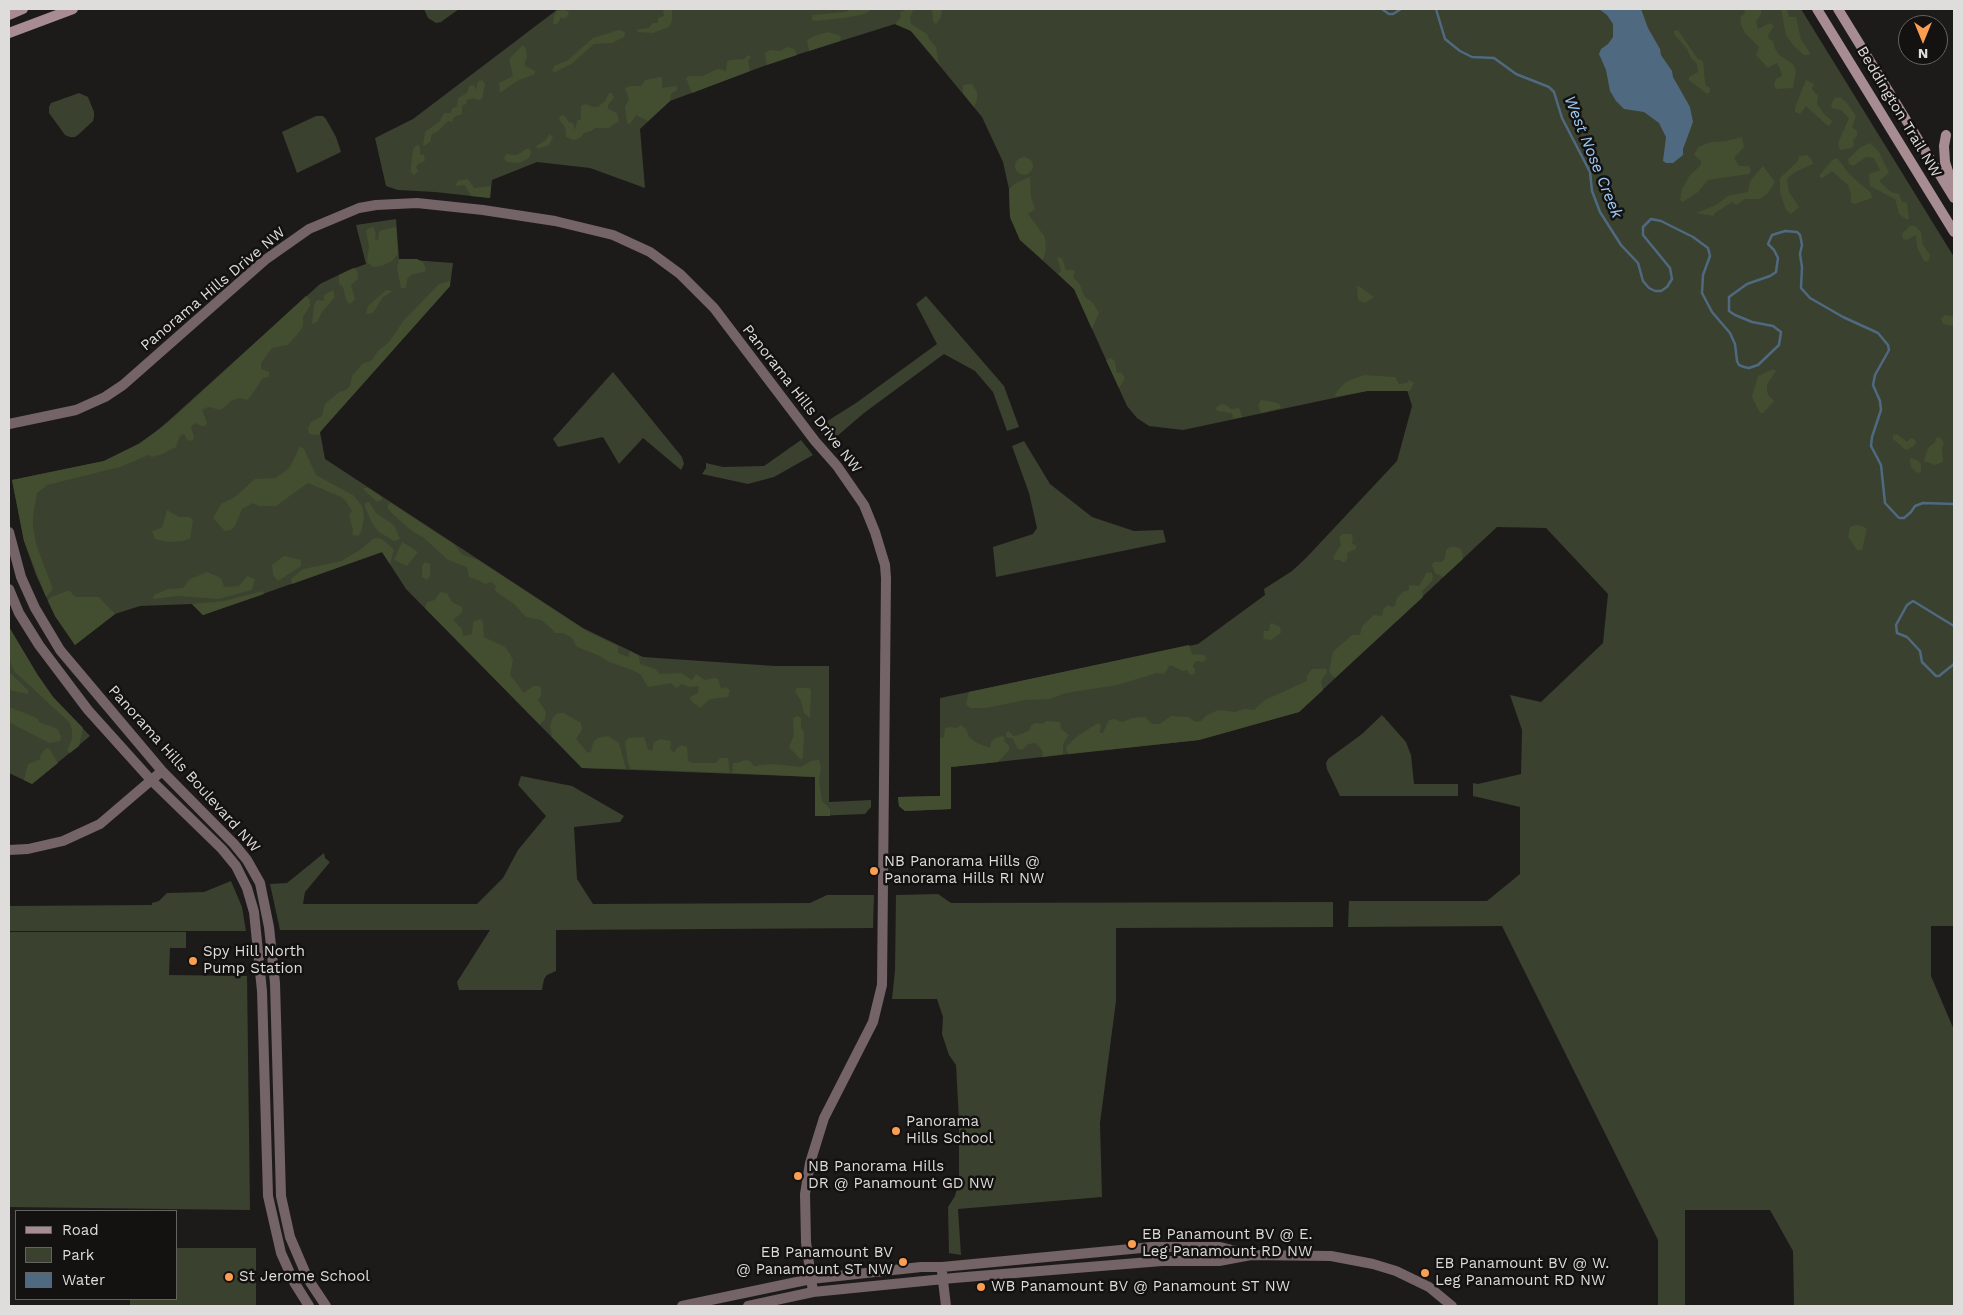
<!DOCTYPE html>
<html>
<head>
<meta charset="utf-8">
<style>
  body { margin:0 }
  #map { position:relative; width:1963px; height:1315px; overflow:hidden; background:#1d1b1a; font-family:"Work Sans",sans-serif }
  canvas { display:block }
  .frame { position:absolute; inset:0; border:10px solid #dedddc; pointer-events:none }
  .legend { position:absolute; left:15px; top:1210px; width:162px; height:90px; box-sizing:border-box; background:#141211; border:1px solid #656362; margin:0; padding:6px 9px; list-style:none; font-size:15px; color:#dedddc }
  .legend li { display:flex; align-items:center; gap:10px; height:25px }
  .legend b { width:25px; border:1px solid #656362 }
  .north { position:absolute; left:1898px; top:15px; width:50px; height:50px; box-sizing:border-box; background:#141211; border:1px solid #656362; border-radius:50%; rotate:180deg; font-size:14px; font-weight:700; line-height:20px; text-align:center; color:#dedddc }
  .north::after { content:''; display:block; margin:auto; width:18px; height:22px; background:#fb9e51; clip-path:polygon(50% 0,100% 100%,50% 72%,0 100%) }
</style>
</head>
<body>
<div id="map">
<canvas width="1963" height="1315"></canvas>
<div class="frame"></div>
<ul class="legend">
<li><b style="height:6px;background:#a78c92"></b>Road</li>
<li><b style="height:14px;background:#3a412e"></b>Park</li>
<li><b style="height:14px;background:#4f6981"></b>Water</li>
</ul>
<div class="north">N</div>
</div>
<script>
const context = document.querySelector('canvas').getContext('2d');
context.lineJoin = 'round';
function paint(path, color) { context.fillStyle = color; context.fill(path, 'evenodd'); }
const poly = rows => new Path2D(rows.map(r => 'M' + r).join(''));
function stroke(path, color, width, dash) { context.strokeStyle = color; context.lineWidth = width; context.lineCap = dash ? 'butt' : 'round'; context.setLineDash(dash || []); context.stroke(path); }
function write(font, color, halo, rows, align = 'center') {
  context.font = font + ' "Work Sans",sans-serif'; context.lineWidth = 5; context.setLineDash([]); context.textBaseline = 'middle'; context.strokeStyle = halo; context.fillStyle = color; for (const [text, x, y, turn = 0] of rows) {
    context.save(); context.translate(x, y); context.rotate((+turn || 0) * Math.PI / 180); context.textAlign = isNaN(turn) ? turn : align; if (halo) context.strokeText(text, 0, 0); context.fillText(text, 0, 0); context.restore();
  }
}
paint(poly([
  [424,9,459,9,441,22,436,23,428,18],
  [558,9,1801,9,1954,257,1954,926,1931,926,1931,976,1954,1030,1954,1306,1794,1306,1793,1251,1770,1210,1685,1210,1685,1306,1658,1306,1658,1240,1502,926,1348,927,1349,901,1487,901,1520,874,1520,807,1473,796,1473,783,1478,784,1521,774,1522,730,1510,695,1541,702,1603,643,1608,594,1546,528,1497,527,1299,712,1199,740,951,767,951,809,905,811,899,806,898,797,940,796,940,698,1198,644,1265,595,1264,589,1292,571,1306,558,1397,461,1412,406,1407,390,1367,391,1183,430,1149,426,1137,418,1127,406,1074,289,1020,240,1010,217,1009,189,1003,162,982,117,911,31,895,24,780,60,670,101,640,129,645,188,590,168,537,162,492,180,490,198,435,192,398,190,386,186,375,138,413,119],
  [79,93,88,97,94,112,94,117,93,121,79,134,75,137,70,137,65,135,49,113,49,107,51,103],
  [316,116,323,116,326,119,336,137,341,152,297,173,282,132],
  [396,219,399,259,453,263,450,286,320,432,325,459,583,628,643,657,775,666,829,666,829,802,871,800,871,807,865,814,815,816,815,777,582,768,406,589,382,552,203,615,192,604,140,606,115,614,75,645,55,616,36,575,24,541,12,480,104,461,138,444,156,432,320,284,349,270,366,264,356,225],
  [926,296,1004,386,1019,427,1007,431,993,392,975,371,944,354,864,413,829,443,817,428,821,425,856,403,937,344,916,304],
  [613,372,682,457,684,464,681,470,643,438,619,464,603,437,558,447,553,439],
  [801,440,813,455,774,477,748,484,702,474,706,468,706,463,723,467,764,466],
  [1024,441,1050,484,1092,517,1134,531,1163,530,1166,542,996,577,993,547,1033,534,1037,528,1029,493,1012,446],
  [9,627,37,674,53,697,90,736,32,784,9,773],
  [1382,715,1406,742,1411,755,1414,784,1458,784,1458,796,1340,796,1327,769,1326,763,1328,759,1362,734],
  [521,776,572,786,624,816,620,822,574,827,577,879,593,904,810,903,827,895,874,895,873,928,556,930,556,971,547,975,544,979,542,990,459,990,457,982,490,930,280,930,270,884,287,883,324,853,325,858,330,862,305,892,303,904,477,904,503,878,518,850,546,816,518,785],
  [231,881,242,907,246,931,9,931,9,906,152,905,152,903,159,901,167,893,204,892],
  [938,894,951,903,1333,902,1333,927,1116,928,1116,1001,1100,1123,1102,1197,958,1209,961,1255,949,1253,948,1207,955,1196,959,1180,959,1121,956,1065,949,1055,942,1034,943,1017,937,999,892,999,895,971,896,895],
  [9,932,186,932,186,948,170,948,169,975,247,976,250,1210,9,1207],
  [176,1248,256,1248,256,1306,130,1306,130,1299,176,1299]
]), '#3a412e');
paint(poly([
  [663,9,672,9,672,21,669,27,653,33,638,32,637,30,639,29,649,28,653,23,658,23,658,18,664,16],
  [852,9,873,9,864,14,845,18,815,21,811,19,813,15,844,12],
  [908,9,914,9,910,17,911,24,927,34,929,39,936,47,939,64,911,31,895,24,901,17,900,12],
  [932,9,942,9,941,17,937,23,935,24,933,21],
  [1744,9,1761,9,1761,14,1756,22,1758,29,1770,23,1774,26,1768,35,1769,39,1773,41,1775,49,1779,55,1793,64,1796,70,1793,88,1776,89,1774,85,1776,79,1782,76,1781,71,1777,63,1768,68,1756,55,1759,47,1745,33,1741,25,1740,17,1745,14],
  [1781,9,1787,9,1789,17,1796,17,1801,40,1809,51,1810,54,1808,55,1804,55,1794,46,1786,35],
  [564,10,569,12,567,17,564,19,561,17,558,23,553,25,554,16,557,11],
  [619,30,625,32,624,37,612,43,594,44,571,64,555,72,552,71,554,66,568,60,593,38],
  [1678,30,1697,58,1703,61,1705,82,1706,86,1710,88,1710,92,1707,94,1689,80,1689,77,1698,72,1697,64,1691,58,1687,49,1674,34,1674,31],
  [828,32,838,35,841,37,840,41,809,51,807,40,814,36],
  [523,45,526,49,527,57,524,65,535,71,535,74,517,81,500,93,499,83,513,76,509,59],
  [787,47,794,49,797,55,767,65,765,53,770,50,780,51],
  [748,55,751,57,748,61,750,71,692,93,686,78,689,76,702,76,718,69,726,71,727,62,730,60,744,59],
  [660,77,662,78,662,88,676,86,677,88,677,90,671,94,670,101,648,121,636,115,630,124,627,123,625,107,629,99,625,88,630,86,641,86,645,80],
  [482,80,485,84,482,99,478,100,473,98,467,100,466,104,462,106,462,114,454,117,452,122,448,121,437,132,432,134,430,142,424,146,423,145,425,132,439,122,444,113,451,113,452,108,457,107,458,98,467,93,469,86,474,85,476,90,478,82],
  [1806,80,1814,84,1812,88,1813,91,1818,95,1817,104,1824,114,1832,121,1830,125,1828,126,1806,106,1800,114,1795,112,1795,108],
  [972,84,977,92,977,100,974,107,963,93,963,85],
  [609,93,612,93,614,98,608,105,608,109,617,113,619,121,609,128,595,128,591,131,584,133,580,138,574,140,566,137,565,127,559,120,560,116,564,115,569,122,573,123,575,130,577,121,581,119,581,106,586,104,593,107,598,107,605,101],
  [1840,97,1846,102,1856,116,1852,127,1857,131,1857,136,1853,140,1854,145,1852,148,1840,150,1838,143,1849,118,1841,110,1832,108,1831,104,1835,98],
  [549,134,553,137,549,145,538,149,536,146,546,140],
  [1742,137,1744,147,1734,158,1739,166,1749,166,1751,171,1749,174,1708,180,1698,192,1683,202,1680,200,1682,189,1690,175,1701,165,1701,161,1694,155,1698,147,1711,142,1726,141],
  [1870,143,1879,152,1889,173,1880,180,1880,182,1891,192,1899,194,1902,202,1907,203,1909,219,1906,219,1899,214,1895,199,1870,186,1869,174,1880,170,1874,158,1866,157,1853,166,1849,164,1848,159,1861,147],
  [417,145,420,147,420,154,424,155,425,161,418,164,416,167,418,171,414,175,411,172,411,166,413,149],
  [526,149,530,149,531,153,529,158,520,163,506,162,504,158,506,154,517,155],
  [1807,155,1812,160,1813,164,1795,172,1787,179,1789,192,1799,207,1791,214,1786,210,1780,192,1780,178,1798,161,1799,156],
  '1015 166a9 9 0 1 1 18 0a9 9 0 1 1-18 0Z',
  [1837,158,1850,175,1871,193,1872,198,1855,204,1851,203,1851,194,1848,185,1832,171,1824,177,1821,178,1819,176,1832,160],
  [1763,166,1775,182,1767,194,1760,199,1745,199,1736,205,1732,202,1715,213,1713,216,1696,213,1716,205,1728,196,1748,192,1750,181],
  [1030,177,1031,197,1035,209,1028,214,1045,237,1046,250,1043,260,1020,240,1010,217,1009,189,1016,183],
  [468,179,474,188,491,186,490,198,471,196,465,185,455,186,458,181],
  [1910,226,1915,226,1921,232,1923,245,1930,255,1929,260,1926,262,1923,259,1917,247,1916,235,1907,240,1903,239,1902,234],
  [373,227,376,233,375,239,378,240,379,232,382,230,396,227,398,254,392,261,381,266,373,267,367,262,369,246,366,231,369,228],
  [1057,257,1062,258,1066,270,1073,270,1075,272,1073,277,1079,283,1085,297,1093,303,1099,313,1092,329,1074,289,1058,274,1061,271],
  [399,259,417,259,423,262,425,267,426,271,423,272,411,275,407,279,406,288,401,288,397,269],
  [354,268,358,272,358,279,351,285,355,299,350,304,348,303,345,296,343,287,339,284,339,275],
  [450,281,450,286,320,432,320,435,309,434,308,428,311,422,322,416,325,404,339,392,346,390,350,386,352,376,363,363,371,361,378,351,389,342,404,320,439,284],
  [1357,285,1374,297,1365,303,1358,300],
  [333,290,335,297,322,312,317,322,312,324,314,305,317,300,324,301,324,295],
  [386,290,392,291,390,293,383,297,373,313,366,314,368,306],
  [306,296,310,300,310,306,303,317,303,326,300,331,288,345,272,348,261,363,261,369,269,372,269,377,263,378,248,400,239,398,231,401,221,410,208,407,202,410,207,423,205,426,202,426,195,423,191,427,194,437,193,440,188,441,184,434,180,436,176,447,160,455,152,457,148,455,120,467,47,485,37,493,33,516,33,528,37,547,53,589,46,597,24,541,12,480,104,461,139,444,171,420],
  [1945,315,1954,316,1954,326,1943,324,1941,319],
  [1111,358,1115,361,1117,373,1121,372,1125,378,1119,388,1106,360],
  [1773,369,1776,371,1767,384,1767,389,1768,395,1774,401,1763,413,1760,413,1752,397,1758,376],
  [1364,375,1395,377,1399,384,1407,383,1409,380,1414,383,1410,391,1367,391,1334,397,1339,389,1346,382],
  [1261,400,1273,402,1279,404,1281,408,1261,413,1258,405],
  [1221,404,1226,405,1231,409,1239,408,1242,417,1233,419,1232,413,1217,411,1216,408],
  [1897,434,1907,442,1911,438,1914,439,1916,442,1914,446,1906,450,1893,439,1893,435],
  [1940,437,1944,443,1942,448,1943,462,1935,465,1924,461,1928,448,1935,442,1936,438],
  [300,446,304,449,316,475,353,495,362,506,364,518,361,532,358,536,352,535,353,530,349,515,352,511,346,501,341,497,308,483,276,506,259,506,253,503,242,509,235,526,231,530,225,531,213,518,221,504,235,497,255,479,275,478,283,473,290,467],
  [1911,458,1917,460,1921,464,1921,472,1917,473,1911,467,1910,460],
  [364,488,368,488,379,495,382,498,382,500,377,502,363,489],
  [369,502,376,513,394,525,400,539,394,541,379,532,373,525,365,507,365,503],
  [391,503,455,545,461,554,478,560,588,632,618,646,618,653,628,657,630,651,639,656,640,664,655,669,660,674,681,673,692,680,696,674,705,680,714,678,718,679,721,689,725,687,730,690,728,697,710,699,700,708,691,701,690,697,698,693,699,686,689,687,682,684,676,688,671,683,648,687,641,675,635,671,609,662,598,655,577,647,572,638,563,633,555,633,551,628,541,620,526,617,514,604,498,593,495,590,496,586,491,582,485,584,478,580,469,577,467,567,448,560,423,537,413,532,396,517,388,509,388,504],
  [167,510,179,517,190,517,193,521,190,539,183,541,169,542,155,539,152,531,162,528],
  [1856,525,1862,526,1867,529,1862,550,1857,550,1848,537,1850,527],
  [1343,534,1351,534,1353,538,1352,544,1356,545,1356,549,1347,553,1348,557,1345,562,1342,562,1340,560,1334,560,1333,557,1341,545,1339,537],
  [377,538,382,539,394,550,390,564,382,552,292,584,291,579,303,569,341,561,360,550,373,539],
  [402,542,418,552,407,566,394,560],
  [1450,547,1457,547,1462,550,1463,559,1443,577,1435,573,1432,565,1434,562,1442,562,1445,558,1446,550],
  [284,556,301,560,301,566,278,581,273,575,272,565],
  [425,562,430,564,430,576,427,580,422,577,422,566],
  [207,572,221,578,224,587,239,586,247,576,255,579,252,590,218,599,178,596,153,599,154,595,168,589,183,588,190,579],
  [1427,572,1432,573,1433,577,1432,581,1422,591,1423,597,1335,678,1329,672,1333,652,1352,635,1360,635,1362,626,1374,615,1382,616,1384,608,1388,605,1392,607,1395,606,1397,598,1403,592,1409,590,1409,585,1419,586],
  [67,591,70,591,75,597,99,597,115,614,75,645,55,616,48,601,51,597],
  [263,591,264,594,203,615,192,604,224,601],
  [440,592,447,593,452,602,462,607,462,612,453,620,462,629,463,636,472,634,473,622,480,619,483,622,484,637,505,647,510,654,513,660,510,675,524,693,533,686,539,686,541,690,541,696,538,700,546,712,545,719,540,725,425,608,427,602,435,600],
  [1272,623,1280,627,1281,633,1271,640,1263,639,1264,631,1269,631,1270,624],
  [9,627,37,674,53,697,83,728,79,746,70,753,67,750,72,739,72,730,70,723,14,671,9,659],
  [1189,645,1192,654,1205,655,1206,659,1203,662,1197,661,1194,663,1193,667,1195,669,1195,673,1192,675,1188,673,1188,670,1183,671,1170,665,1164,674,1157,673,1117,685,1066,693,1050,699,1025,700,986,708,970,708,966,704,969,692],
  [1312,669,1326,669,1327,672,1321,681,1323,690,1299,712,1199,740,1068,754,1066,748,1068,745,1079,735,1098,723,1101,725,1100,733,1103,733,1109,720,1114,719,1122,722,1132,718,1145,717,1152,724,1160,724,1171,716,1188,717,1196,722,1201,721,1207,715,1218,710,1235,712,1244,709,1254,710,1265,700,1307,681,1307,676],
  [9,672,28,690,28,694,9,690],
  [797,688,809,688,811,690,810,718,804,713,801,701,795,691],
  [9,707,37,718,39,722,58,729,61,737,60,741,49,743,9,722],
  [558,713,564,713,581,723,582,730,576,739,587,752,590,753,594,741,598,738,608,736,619,743,626,769,582,768,552,737,550,726,553,717],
  [797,716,801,718,801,728,804,732,803,758,800,759,789,747,794,735,793,718],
  [1046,721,1060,722,1061,729,1069,735,1063,744,1063,754,1043,757,1042,750,1036,743,1028,744,1022,750,1018,749,1013,739,1006,737,1006,733,1009,731,1013,736,1019,735,1030,730,1031,725,1037,723,1043,724],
  [961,725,966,729,969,737,977,743,990,748,991,742,996,738,1001,736,1005,737,1004,741,1009,746,1009,750,998,762,951,767,951,809,905,811,899,806,898,797,940,796,940,738,944,737,945,728,949,727,957,728],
  [644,737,648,749,652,751,654,742,661,739,671,741,670,749,674,753,677,748,682,745,687,747,688,761,693,763,716,763,720,758,728,758,730,773,631,769,628,763,625,742,629,738],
  [49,748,58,763,32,784,24,780,28,764,41,759,40,756,45,749],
  [744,760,750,761,754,766,772,764,801,767,811,761,819,760,821,768,819,781,822,801,830,809,830,816,815,816,815,777,732,773,733,763,738,763]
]), '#434e30');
paint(poly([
  [1599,9,1641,9,1648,28,1660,49,1661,55,1672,71,1673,77,1690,107,1693,122,1683,149,1683,155,1673,163,1666,163,1663,161,1666,137,1659,123,1644,112,1624,109,1616,101,1610,91,1606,70,1599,54,1601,49,1608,44,1613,37,1613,24,1607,15]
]), '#4f6981');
stroke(poly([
  [1382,9,1389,14,1393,14,1401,9],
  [1436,9,1445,39,1460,51,1472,57,1494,58,1516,74,1549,87,1554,92,1562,118,1590,172,1592,191,1600,212,1621,245,1638,263,1643,281,1649,288,1655,291,1661,291,1667,287,1672,279,1670,268,1643,235,1643,227,1651,219,1661,221,1693,237,1708,248,1710,256,1703,275,1702,293,1712,312,1730,333,1735,344,1737,361,1739,365,1744,367,1749,368,1758,365,1779,345,1781,332,1773,326,1752,322,1735,315,1729,311,1729,297,1747,284,1770,276,1776,272,1778,258,1774,250,1768,244,1772,235,1785,231,1797,232,1800,235,1802,245,1800,254,1802,267,1801,288,1810,298,1843,317,1878,333,1888,345,1889,350,1875,375,1873,385,1880,401,1881,410,1872,437,1871,446,1881,465,1885,503,1899,518,1904,518,1911,512,1915,506,1923,503,1954,504],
  [1954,626,1913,601,1907,605,1896,625,1897,633,1907,637,1920,651,1922,662,1936,676,1939,676,1954,664]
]), '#4f6981', 2.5);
stroke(poly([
  [9,424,76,410,105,397,123,385,265,260,309,229,359,208,376,205,417,203,483,210,555,221,613,235,650,252,680,274,714,308,815,441,837,466,864,505,875,532,885,565,886,578,882,985,873,1022,824,1118,810,1163,805,1194,806,1242,813,1292],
  [9,532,21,577,35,608,60,650,162,771,234,844,247,860,260,883,269,927,275,983,281,1196,290,1237,308,1279,326,1306],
  [9,589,19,613,39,645,88,710,151,780,222,849,236,866,247,888,254,912,262,991,268,1196,281,1253,294,1282,309,1306],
  [9,850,28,849,63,841,100,824,162,771],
  [942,1272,946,1306],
  [682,1306,811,1279,921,1267,942,1267,1152,1247,1220,1247,1248,1254],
  [748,1306,813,1292,954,1278,1162,1261,1219,1261,1251,1255,1331,1256,1373,1264,1396,1271,1429,1287,1452,1306]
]), '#746367', 10);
stroke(poly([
  [1817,9,1954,232],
  [1838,9,1954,198],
  [9,15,23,9],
  [9,33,73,9],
  [1946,135,1944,146,1945,162,1954,190]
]), '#a78c92', 10);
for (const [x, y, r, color] of [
  [874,871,5,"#fb9e51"],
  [193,961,5,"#fb9e51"],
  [896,1131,5,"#fb9e51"],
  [798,1176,5,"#fb9e51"],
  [1132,1244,5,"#fb9e51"],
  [903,1262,5,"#fb9e51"],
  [1425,1273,5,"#fb9e51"],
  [229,1277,5,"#fb9e51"],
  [981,1287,5,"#fb9e51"]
]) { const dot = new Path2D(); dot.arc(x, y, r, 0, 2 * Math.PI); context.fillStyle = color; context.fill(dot); stroke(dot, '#141211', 2); }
write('15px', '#dedddc', '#141211', [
  ["Beddington Trail NW",1899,112,59],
  ["Panorama Hills Drive NW",213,289,-40],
  ["Panorama Hills Drive NW",802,399,52],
  ["Panorama Hills Boulevard NW",184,769,48]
]);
write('15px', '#dedddc', '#141211', [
  ["NB Panorama Hills @",884,862],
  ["Panorama Hills RI NW",884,879],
  ["Spy Hill North",203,952],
  ["Pump Station",203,969],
  ["Panorama",906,1122],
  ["Hills School",906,1139],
  ["NB Panorama Hills",808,1167],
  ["DR @ Panamount GD NW",808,1184],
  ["EB Panamount BV @ E.",1142,1235],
  ["Leg Panamount RD NW",1142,1252],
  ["EB Panamount BV",893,1253,"right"],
  ["@ Panamount ST NW",893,1270,"right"],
  ["EB Panamount BV @ W.",1435,1264],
  ["Leg Panamount RD NW",1435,1281],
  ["St Jerome School",239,1277],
  ["WB Panamount BV @ Panamount ST NW",991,1287]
], 'left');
write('italic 16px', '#9ccbf7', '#141211', [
  ["West Nose Creek",1593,157,68]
]);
</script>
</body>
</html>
